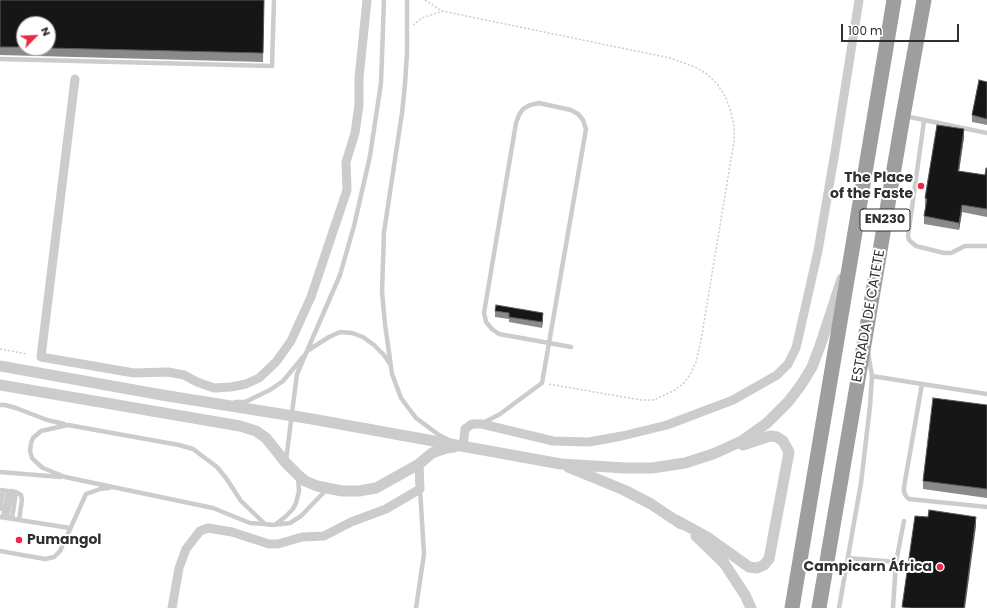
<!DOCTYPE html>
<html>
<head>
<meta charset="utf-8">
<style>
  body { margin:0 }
  #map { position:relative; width:987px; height:608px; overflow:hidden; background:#fff; font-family:Poppins,sans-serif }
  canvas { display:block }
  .north { position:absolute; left:16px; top:16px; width:40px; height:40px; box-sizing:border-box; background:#fff; border:1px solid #acacac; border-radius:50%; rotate:66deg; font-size:11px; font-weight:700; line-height:16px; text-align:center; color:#2f2f2f }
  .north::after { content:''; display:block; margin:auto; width:14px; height:18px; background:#ed2a44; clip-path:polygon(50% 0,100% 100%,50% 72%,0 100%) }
  .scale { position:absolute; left:841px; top:24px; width:118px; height:18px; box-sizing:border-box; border:2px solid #2f2f2f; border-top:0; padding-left:5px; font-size:12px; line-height:14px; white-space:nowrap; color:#2f2f2f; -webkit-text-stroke:3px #fff; paint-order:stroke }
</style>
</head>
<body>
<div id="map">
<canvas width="987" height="608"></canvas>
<div class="north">N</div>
<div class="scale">100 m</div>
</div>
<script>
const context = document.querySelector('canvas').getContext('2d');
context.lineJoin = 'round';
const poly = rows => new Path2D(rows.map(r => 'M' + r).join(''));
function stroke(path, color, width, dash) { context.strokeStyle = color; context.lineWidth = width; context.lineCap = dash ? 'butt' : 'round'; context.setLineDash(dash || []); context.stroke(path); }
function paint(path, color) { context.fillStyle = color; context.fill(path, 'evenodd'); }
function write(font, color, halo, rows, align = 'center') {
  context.font = font + ' Poppins,sans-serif'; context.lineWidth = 4; context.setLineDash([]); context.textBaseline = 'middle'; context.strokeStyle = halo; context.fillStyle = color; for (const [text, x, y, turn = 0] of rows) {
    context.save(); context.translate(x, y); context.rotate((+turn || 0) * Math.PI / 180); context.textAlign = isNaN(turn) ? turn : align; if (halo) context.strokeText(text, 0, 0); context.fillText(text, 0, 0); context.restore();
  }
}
stroke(poly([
  [425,0,442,11,670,58,695,67,707,74,718,85,726,98,731,112,734,126,734,141,701,340,696,362,691,373,684,383,675,390,654,400,641,400,548,384],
  [413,25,422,18,442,11],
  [0,349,27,354]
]), '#ccc', 1.5, [2, 2]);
stroke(poly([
  [407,0,407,53,405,84,402,113,384,232,382,292,385,324,392,374,401,398,416,418,439,435,447,439],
  [0,59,272,66,274,0],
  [905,116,987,133],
  [924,121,908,236,909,240,916,246,944,253,951,253,965,246,987,246],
  [307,351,329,337,340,332,352,333,363,337,374,345,384,355,390,364],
  [872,376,922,384],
  [987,394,922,384,904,487,904,492,906,496,909,499,987,507],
  [235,402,245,402,270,390,283,381,303,357],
  [0,405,5,405,16,408,47,420,64,424],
  [483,423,500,414,542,383,549,343,586,129,583,120,578,114,571,110,539,103,530,105,523,109,519,115,516,123,484,313,486,322,492,329,499,334,549,343,571,347],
  [286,460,297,374,340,275,354,226,370,156,381,83,384,0],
  [0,472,61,477],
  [0,490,16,492,21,495,22,500,19,520],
  [0,509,3,490],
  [0,517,70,528],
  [3,517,8,491],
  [7,518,12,491],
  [12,519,16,492],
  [265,524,241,501,226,478,217,467,193,449,179,445,68,425,41,431,33,438,31,443,30,451,32,458,37,463,43,468,65,477,213,508,250,523,265,524,273,525,290,523,301,516,327,489],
  [276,524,285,517,293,509,296,503,299,491,298,477],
  [0,551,45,559,54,557,60,551,86,494,100,489,109,488],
  [848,558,896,562],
  [416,608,424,554,420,489],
  [839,608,861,483,870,406,872,376,868,353],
  [893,608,896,562,904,521]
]), '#ccc', 4.5);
stroke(poly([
  [75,79,41,357,134,373,168,372,184,375,197,382,214,388,231,387,246,384,259,378,276,362,291,341,311,297,347,190,346,162,355,133,359,105,359,78,367,0],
  [463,447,465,429,472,424,482,424,553,441,589,442,622,436,667,425,733,400,777,375,788,364,796,348,818,251,835,152,859,0],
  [172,608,179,568,186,549,200,531,208,528,232,532,269,544,278,544,302,537,324,536,351,522,386,509,420,489,419,464]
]), '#ccc', 9);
stroke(poly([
  [0,366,162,395,312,419,561,464,625,468,652,468,685,463,713,454,742,441,767,423,788,402,801,385,812,367,820,346,842,279],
  [0,385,240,426,256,431,266,438,286,463,298,475,305,481,317,486,342,491,359,491,376,488,419,464,432,453,446,448,454,447],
  [568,467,624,490,651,504,681,524],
  [676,520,707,537,749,567,757,568,764,565,769,559,789,452,783,441,777,437,770,436,743,445],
  [696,536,724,563,745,595,751,608]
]), '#ccc', 11);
stroke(poly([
  [792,608,894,0],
  [819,608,903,116,924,0]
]), '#9e9e9e', 15);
paint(poly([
  [0,0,264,0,263,62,0,55],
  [24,24,48,48,24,48],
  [987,82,987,125,972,122,972,115],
  [964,137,959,171,985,175,987,168,987,217,962,212,959,230,924,224,924,216,926,206,925,206,925,198],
  [495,311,543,319,542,328,509,322,509,319,495,317],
  [987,405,987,498,923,489,923,481]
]), '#8a8a8a');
paint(poly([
  [964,129,964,137,958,178,958,171],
  [962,205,962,212,959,230,959,223],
  [543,313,543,319,542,328,542,322],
  [976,517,976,526,965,608,964,608]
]), '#5c5c5c');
const building = poly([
  [0,0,264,0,263,53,48,48,48,24,24,24,24,47,0,47,0,0],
  [979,80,987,82,987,119,972,115,979,80],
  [937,125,964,129,958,171,985,175,986,168,987,168,987,209,962,205,959,223,924,216,927,199,925,198,937,125],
  [496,305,543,313,542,322,509,317,509,313,495,311,496,305],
  [933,398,987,405,987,489,923,481,933,398],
  [929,510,976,517,964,608,911,608,902,607,915,516,928,517,929,510]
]);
paint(building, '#161616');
stroke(building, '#5c5c5c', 1);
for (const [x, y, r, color] of [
  [921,186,4,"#ed2a44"],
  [19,540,4,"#ed2a44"],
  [940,567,4,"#ed2a44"]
]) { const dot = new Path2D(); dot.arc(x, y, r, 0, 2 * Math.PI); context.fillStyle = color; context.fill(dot); stroke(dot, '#fff', 1.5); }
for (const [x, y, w] of [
  [885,220,50]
]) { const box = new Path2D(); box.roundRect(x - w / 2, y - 11, w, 22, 3); context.fillStyle = '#fff'; context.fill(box); stroke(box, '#2f2f2f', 1); }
write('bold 13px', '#2f2f2f', null, [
  ["EN230",885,220]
]);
write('bold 14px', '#2f2f2f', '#fff', [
  ["The Place",913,178],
  ["of the Faste",913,194],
  ["Pumangol",27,540,"left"],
  ["Campicarn África",932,567]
], 'right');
write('14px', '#2f2f2f', '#fff', [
  ["ESTRADA DE CATETE",869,316,-80]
]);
</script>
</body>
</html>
